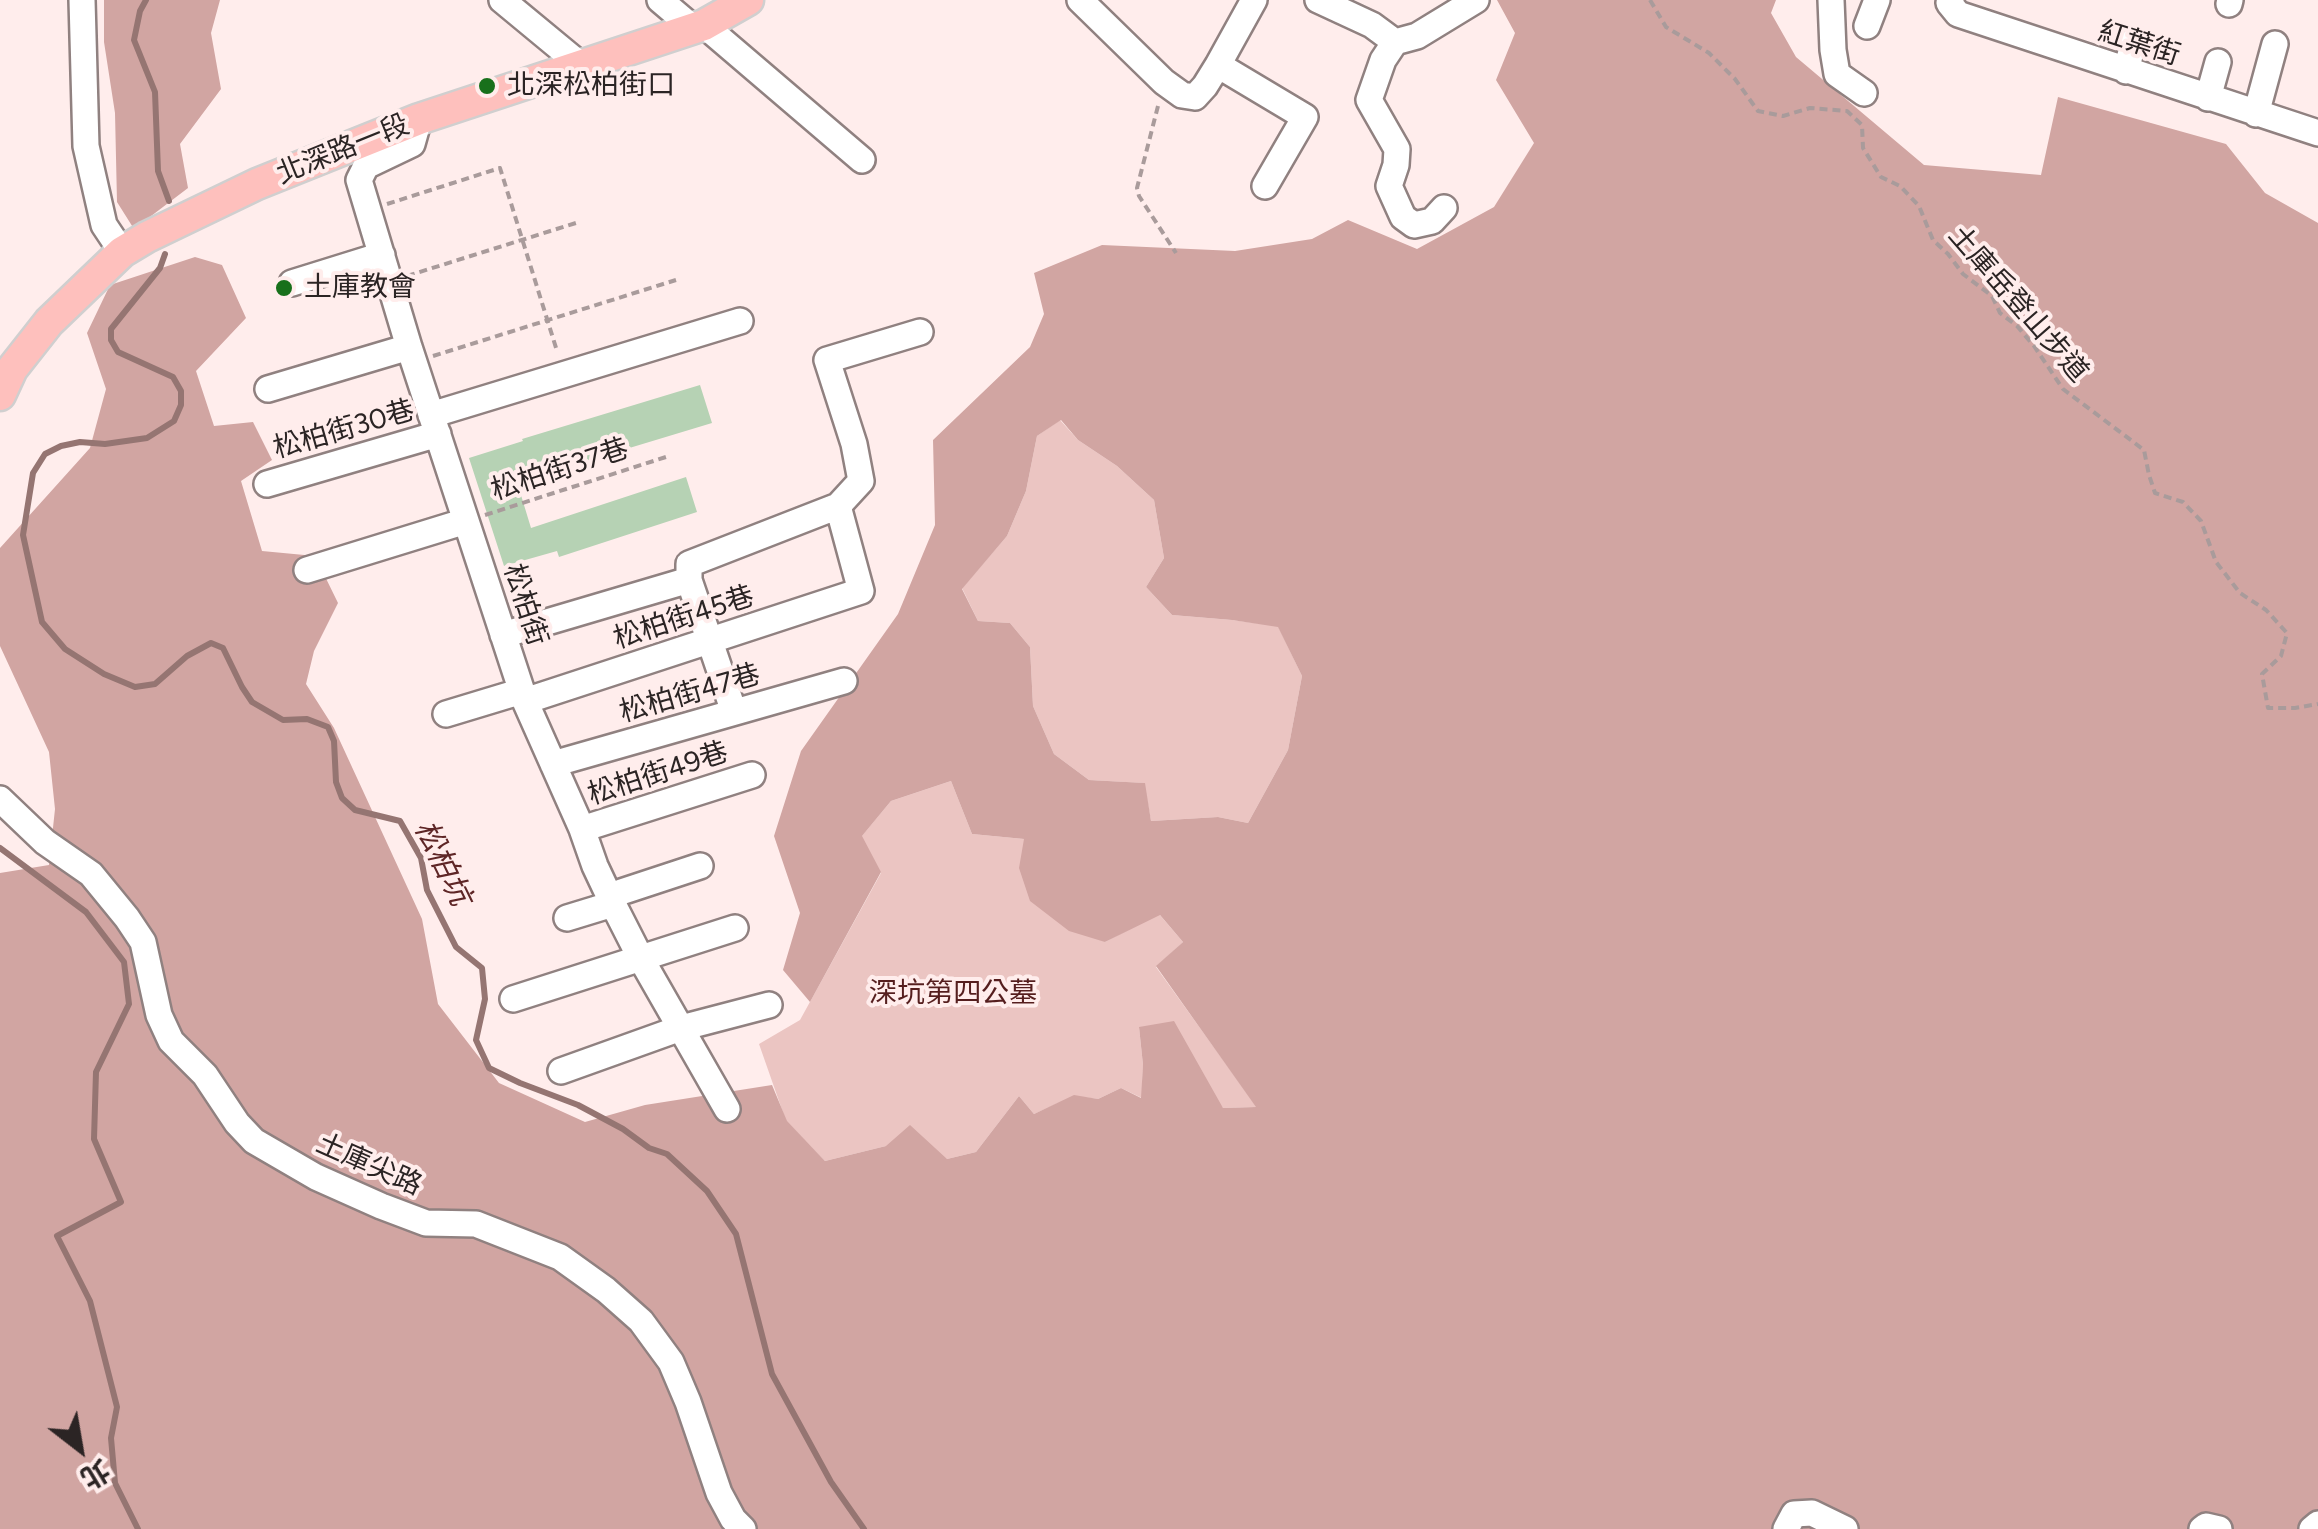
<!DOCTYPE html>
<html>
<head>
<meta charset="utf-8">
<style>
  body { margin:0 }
  #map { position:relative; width:2318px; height:1529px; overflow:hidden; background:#ffedec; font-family:Figtree,"Noto Sans TC",sans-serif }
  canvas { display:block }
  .north { position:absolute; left:30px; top:1399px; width:100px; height:100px; -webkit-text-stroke:8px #ffedec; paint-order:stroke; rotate:149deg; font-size:28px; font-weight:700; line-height:40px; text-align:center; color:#2b2424 }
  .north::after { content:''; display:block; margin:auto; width:35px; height:45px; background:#2b2424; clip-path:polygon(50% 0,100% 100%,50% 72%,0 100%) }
</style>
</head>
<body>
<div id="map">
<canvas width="2318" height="1529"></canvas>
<div class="north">北</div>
</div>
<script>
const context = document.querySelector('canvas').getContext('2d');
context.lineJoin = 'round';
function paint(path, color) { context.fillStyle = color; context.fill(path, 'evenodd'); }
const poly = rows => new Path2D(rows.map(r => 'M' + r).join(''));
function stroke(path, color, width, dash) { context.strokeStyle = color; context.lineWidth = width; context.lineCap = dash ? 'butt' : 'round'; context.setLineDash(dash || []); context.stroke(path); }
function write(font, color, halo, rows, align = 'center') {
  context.font = font + ' Figtree,"Noto Sans TC",sans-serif'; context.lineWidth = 8; context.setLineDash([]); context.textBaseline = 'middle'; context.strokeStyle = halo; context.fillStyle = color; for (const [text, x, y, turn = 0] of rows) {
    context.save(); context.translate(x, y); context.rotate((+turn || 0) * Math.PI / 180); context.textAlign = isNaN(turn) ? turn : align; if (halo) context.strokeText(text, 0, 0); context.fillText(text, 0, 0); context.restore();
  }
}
paint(poly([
  [1060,420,1078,440,1117,466,1154,500,1164,558,1146,587,1172,615,1232,620,1278,626,1302,676,1288,750,1248,823,1218,817,1151,821,1144,783,1089,780,1054,754,1033,706,1030,647,1010,623,978,621,962,588,1007,536,1026,491,1037,436],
  [951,781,972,834,1024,839,1105,942,1159,914,1183,942,1156,967,1257,1107,1223,1108,1139,1027,1143,1065,1142,1098,1121,1088,1098,1099,1074,1096,1034,1114,1019,1096,976,1152,947,1159,886,1146,825,1161,786,1121,759,1044,800,1020,881,873,861,837,891,801]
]), '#ebc5c2');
paint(poly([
  [104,0,220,0,211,33,221,89,180,144,188,188,134,229,117,202,115,113,104,42],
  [1497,0,1776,0,1771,13,1796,57,1924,165,2041,175,2058,97,2226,144,2265,193,2318,223,2318,1529,0,1529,0,873,49,865,55,809,49,752,0,646,0,548,90,448,106,389,87,333,110,285,195,257,222,265,246,318,196,371,214,426,253,422,272,460,241,481,262,551,315,556,338,603,314,651,306,684,334,728,422,919,438,1004,499,1083,585,1122,645,1105,772,1085,787,1121,825,1161,886,1146,910,1125,947,1159,976,1152,1019,1096,1034,1114,1074,1095,1098,1099,1121,1088,1141,1098,1143,1065,1139,1027,1174,1021,1223,1108,1256,1107,1156,966,1183,942,1160,915,1105,942,1069,931,1030,901,1019,868,1024,839,972,834,951,781,891,801,862,836,881,872,810,1002,783,970,800,913,774,836,801,751,898,614,935,525,933,440,1030,347,1044,314,1034,273,1102,245,1235,251,1312,239,1348,220,1417,249,1494,207,1534,143,1496,80,1515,33],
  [1061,420,1078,440,1117,466,1154,500,1164,558,1146,587,1172,615,1232,620,1278,627,1302,676,1288,750,1248,823,1218,817,1151,821,1145,783,1089,780,1054,754,1033,706,1030,647,1010,623,978,621,962,589,1007,536,1026,491,1037,436]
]), '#d1a5a2');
stroke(poly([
  [146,0,140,11,134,40,155,92,158,171,169,201],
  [165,254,160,268,111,329,111,340,118,352,173,377,181,391,181,405,174,421,147,438,105,444,80,442,61,446,45,454,33,473,23,535,42,622,65,649,104,674,135,687,155,684,187,656,211,643,223,648,242,687,252,702,283,720,307,719,328,727,334,741,336,782,342,798,355,810,400,821,421,858,427,890,456,947,482,968,485,999,476,1040,489,1068,520,1083,578,1105,623,1129,649,1148,667,1154,707,1191,736,1234,772,1374,831,1482,864,1529],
  [0,848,86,912,124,962,129,1004,96,1072,94,1139,121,1202,57,1236,90,1301,117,1407,111,1438,115,1483,138,1529]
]), '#957572', 6);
paint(poly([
  [700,385,712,423,517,482,531,528,686,477,697,512,559,557,557,551,504,566,469,458,523,441,522,439]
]), '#b6d2b4');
const minor = poly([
  [82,0,86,146,104,225,122,252],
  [502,0,583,67],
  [660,0,693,28],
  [1080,0,1164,82,1182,95,1195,97,1205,86,1218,65,1254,0],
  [1318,0,1372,25,1395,42,1383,60,1369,100,1397,149,1396,165,1389,186,1403,217,1414,225,1432,221,1444,208],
  [1831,0,1833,50,1837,74,1864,93],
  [1951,0,1949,3,1958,14,2318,133],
  [2229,4,2230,0],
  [704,25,862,160],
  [1867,26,1877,0],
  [1395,42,1417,36,1476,0],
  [1218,65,1305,117,1265,186],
  [2126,71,2134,40],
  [2208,98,2218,62],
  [2256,114,2275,44],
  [419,119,412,144,366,166,359,180,409,347,525,701,582,829,595,866,611,900,640,957,727,1109],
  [292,283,382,255],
  [268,389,409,347],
  [431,415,740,321],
  [267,484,438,434],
  [307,570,466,521],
  [689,580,734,712],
  [503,635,689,580,689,564,838,506,861,481,854,444,827,360,920,332],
  [525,701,861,591,838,506],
  [446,714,522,691],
  [553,764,844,681],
  [0,799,45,842,91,874,127,918,143,942,159,1015,171,1041,205,1075,237,1123,254,1141,316,1177,381,1206,426,1223,476,1224,560,1257,606,1290,641,1321,671,1362,688,1402,719,1493,733,1519,743,1529],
  [582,829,752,775],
  [567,918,603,907,621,892,700,866],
  [513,999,735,928],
  [561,1071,681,1028,769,1005],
  [1786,1529,1794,1514,1812,1513,1845,1529],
  [2202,1529,2206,1526,2219,1529],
  [2312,1529,2318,1524]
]);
const major = poly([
  [0,395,12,369,49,322,122,252,147,237,257,184,419,119,704,25,748,0]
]);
stroke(minor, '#908180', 30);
stroke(major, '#d0cfcf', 35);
stroke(poly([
  [1650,0,1666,27,1709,53,1735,79,1758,111,1783,116,1810,108,1847,111,1862,125,1863,148,1881,177,1900,186,1919,206,1933,240,1948,254,1963,274,1992,296,2000,313,2017,326,2034,346,2063,389,2144,450,2149,475,2155,493,2183,502,2201,521,2216,562,2240,593,2266,610,2287,633,2281,656,2262,674,2268,708,2295,708,2318,704],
  [1158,106,1137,188,1139,196,1176,253],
  [387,204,500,168,557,351],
  [407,276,579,222],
  [433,356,676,280],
  [485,515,666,457]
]), '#a99b9b', 4, [8, 5]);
stroke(minor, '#fff', 25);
stroke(major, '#fec0bd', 30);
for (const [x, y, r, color] of [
  [487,86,10,"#18701b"],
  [284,288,10,"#18701b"]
]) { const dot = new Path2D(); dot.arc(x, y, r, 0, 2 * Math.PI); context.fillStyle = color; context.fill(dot); stroke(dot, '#ffedec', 4); }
write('28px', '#2b2424', '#ffedec', [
  ["紅葉街",2139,44,18],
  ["北深路一段",343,150,-22],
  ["土庫岳登山步道",2018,304,49],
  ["松柏街30巷",344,430,-16],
  ["松柏街37巷",560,470,-18],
  ["松柏街",525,605,72],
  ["松柏街45巷",684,618,-18],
  ["松柏街47巷",690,694,-16],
  ["松柏街49巷",658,774,-18],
  ["土庫尖路",369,1165,24]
]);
write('28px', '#2b2424', '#ffedec', [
  ["北深松柏街口",507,86],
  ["土庫教會",304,288]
], 'left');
write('28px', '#551e1e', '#ffedec', [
  ["深坑第四公墓",953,994]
]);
write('italic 30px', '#5e2626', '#ffedec', [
  ["松柏坑",442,863,64]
]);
</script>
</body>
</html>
